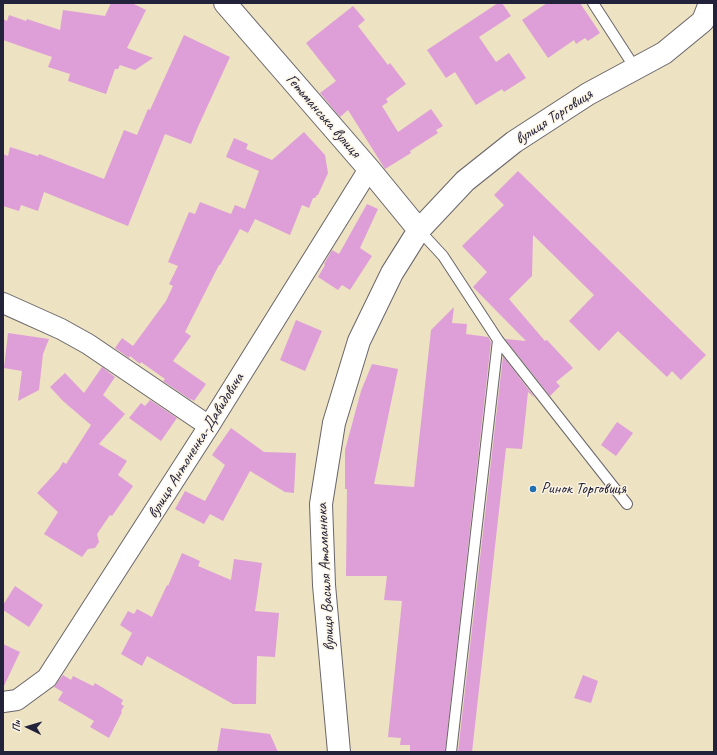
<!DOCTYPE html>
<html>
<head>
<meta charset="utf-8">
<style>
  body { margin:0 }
  #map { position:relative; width:717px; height:755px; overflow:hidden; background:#ede2c1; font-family:Caveat,sans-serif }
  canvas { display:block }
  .frame { position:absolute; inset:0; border:4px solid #22223b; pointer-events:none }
  .north { position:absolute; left:8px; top:707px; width:40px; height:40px; -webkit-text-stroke:3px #fcf5e5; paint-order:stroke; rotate:275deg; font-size:11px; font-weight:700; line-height:16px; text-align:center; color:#22223b }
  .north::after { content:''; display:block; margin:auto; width:14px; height:18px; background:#22223b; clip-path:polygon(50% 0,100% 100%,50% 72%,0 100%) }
</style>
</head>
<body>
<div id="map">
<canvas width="717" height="755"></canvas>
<div class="frame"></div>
<div class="north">Пн</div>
</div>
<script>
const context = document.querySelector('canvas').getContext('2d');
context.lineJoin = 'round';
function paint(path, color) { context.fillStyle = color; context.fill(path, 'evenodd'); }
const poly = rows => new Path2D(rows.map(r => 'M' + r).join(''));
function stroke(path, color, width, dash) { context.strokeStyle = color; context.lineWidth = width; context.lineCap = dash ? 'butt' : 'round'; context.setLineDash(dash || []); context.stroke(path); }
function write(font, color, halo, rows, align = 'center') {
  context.font = font + ' Caveat,sans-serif'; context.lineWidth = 3; context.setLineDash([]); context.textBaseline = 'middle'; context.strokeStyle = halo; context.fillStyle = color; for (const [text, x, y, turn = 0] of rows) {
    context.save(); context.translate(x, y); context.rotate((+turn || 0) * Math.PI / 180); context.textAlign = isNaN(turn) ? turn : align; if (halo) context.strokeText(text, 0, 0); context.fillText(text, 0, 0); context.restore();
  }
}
paint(poly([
  [111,3,132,3,146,10,127,48,153,58,135,70,120,65,118,69,115,69,106,94,68,81,70,74,48,67,52,57,3,40,3,19,7,21,9,15,26,21,27,19,60,30,63,10,105,16],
  [498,3,502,3,511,16,479,37,496,62,509,53,526,78,504,92,502,89,476,105,455,72,446,78,427,50],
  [547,3,580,3,600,33,588,41,585,38,576,44,574,40,548,58,522,20],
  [353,6,365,20,358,26,388,65,390,63,406,84,386,99,388,102,382,106,398,132,431,109,443,126,436,130,438,133,410,151,411,153,385,169,348,110,340,117,320,93,336,81,306,43],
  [184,35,230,57,197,129,191,144,165,134,128,226,44,192,38,211,21,205,19,211,3,206,3,154,8,156,10,147,38,156,39,154,104,179,124,130,137,135,148,109,150,110],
  [304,132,325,155,328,173,318,195,317,195,315,198,313,198,309,208,302,205,290,235,255,219,248,233,240,229,220,265,219,265,185,332,191,336,173,361,206,384,194,401,191,399,191,400,163,381,165,379,141,362,140,364,130,356,129,358,115,348,122,338,133,346,166,301,173,286,169,284,178,266,168,262,189,212,195,214,200,202,231,214,235,205,245,209,259,171,226,157,234,138,248,144,246,149,272,160],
  [518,171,706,355,681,380,672,371,667,377,618,331,599,351,569,321,594,295,533,235,532,276,509,299,545,341,547,340,573,368,556,382,560,386,550,396,505,339,526,341,473,287,487,272,462,246,504,205,494,195],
  [367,204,378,209,360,248,372,256,350,290,342,285,338,290,318,277,325,265,324,264,332,250,339,254],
  [454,307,452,323,467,324,466,334,488,337,491,342,445,752,410,752,410,745,400,745,401,738,388,737,402,601,384,600,387,576,346,576,347,489,345,489,345,450,361,391,372,364,398,369,374,484,414,487,431,330],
  [296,320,322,331,305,371,280,360],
  [8,333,49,339,43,354,39,390,18,401,22,371,4,368],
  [503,356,535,398,528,392,522,449,506,448,472,752,458,752],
  [102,367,115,377,103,395,125,414,99,444,127,461,118,475,133,486,112,516,110,515,97,534,99,542,95,548,88,549,82,557,44,534,58,512,37,493,59,469,63,462,66,464,91,425,63,401,50,387,65,373,84,393],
  [150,400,177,418,161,441,129,418,141,403,145,406],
  [617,422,633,433,616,456,601,445],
  [231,428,264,452,296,453,294,493,285,492,250,471,223,521,210,514,204,524,175,509,185,491,205,501,225,465,212,455],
  [182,553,200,561,198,566,231,580,234,559,262,563,255,611,279,613,275,657,257,656,256,704,233,704,147,656,142,666,121,654,132,633,120,625,128,611,134,614,137,609,152,617,167,585,168,586],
  [15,586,43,605,29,627,3,610,3,605],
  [3,644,20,652,3,688],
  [63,675,71,680,73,676,93,686,95,683,123,700,121,704,124,706,121,711,122,712,109,738,90,727,94,721,58,700,63,692,54,687],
  [583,675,598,681,591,703,574,698],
  [221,728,270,734,278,752,217,752]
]), '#de9fd8');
const service = poly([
  [593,3,635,68],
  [419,230,443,256,498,340,627,504],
  [451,752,498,340]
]);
const minor = poly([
  [3,303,61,329,88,344,209,426],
  [3,702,17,700,47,678,209,426,369,169]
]);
const tertiary = poly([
  [225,3,369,169,419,230],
  [339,752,324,585,321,504,334,423,359,341,392,273,419,230,465,181,514,142,588,94,664,53,703,21,710,3]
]);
stroke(service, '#69656a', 12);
stroke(minor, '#69656a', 22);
stroke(tertiary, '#69656a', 24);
stroke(service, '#fff', 10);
stroke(minor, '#fff', 20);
stroke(tertiary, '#fff', 22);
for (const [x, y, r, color] of [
  [533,489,4,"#1f6fb2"]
]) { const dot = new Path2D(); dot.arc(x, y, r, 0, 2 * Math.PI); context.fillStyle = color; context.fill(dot); stroke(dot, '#fcf5e5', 1.5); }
write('16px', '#22223b', '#fcf5e5', [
  ["Гетьманська вулиця",323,116,49],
  ["вулиця Торговиця",554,117,-33],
  ["вулиця Антоненка-Давидовича",196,446,-58],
  ["вулиця Василя Атаманюка",326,577,-93]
]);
write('16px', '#22223b', '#fcf5e5', [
  ["Ринок Торговиця",541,489]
], 'left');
</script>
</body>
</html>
